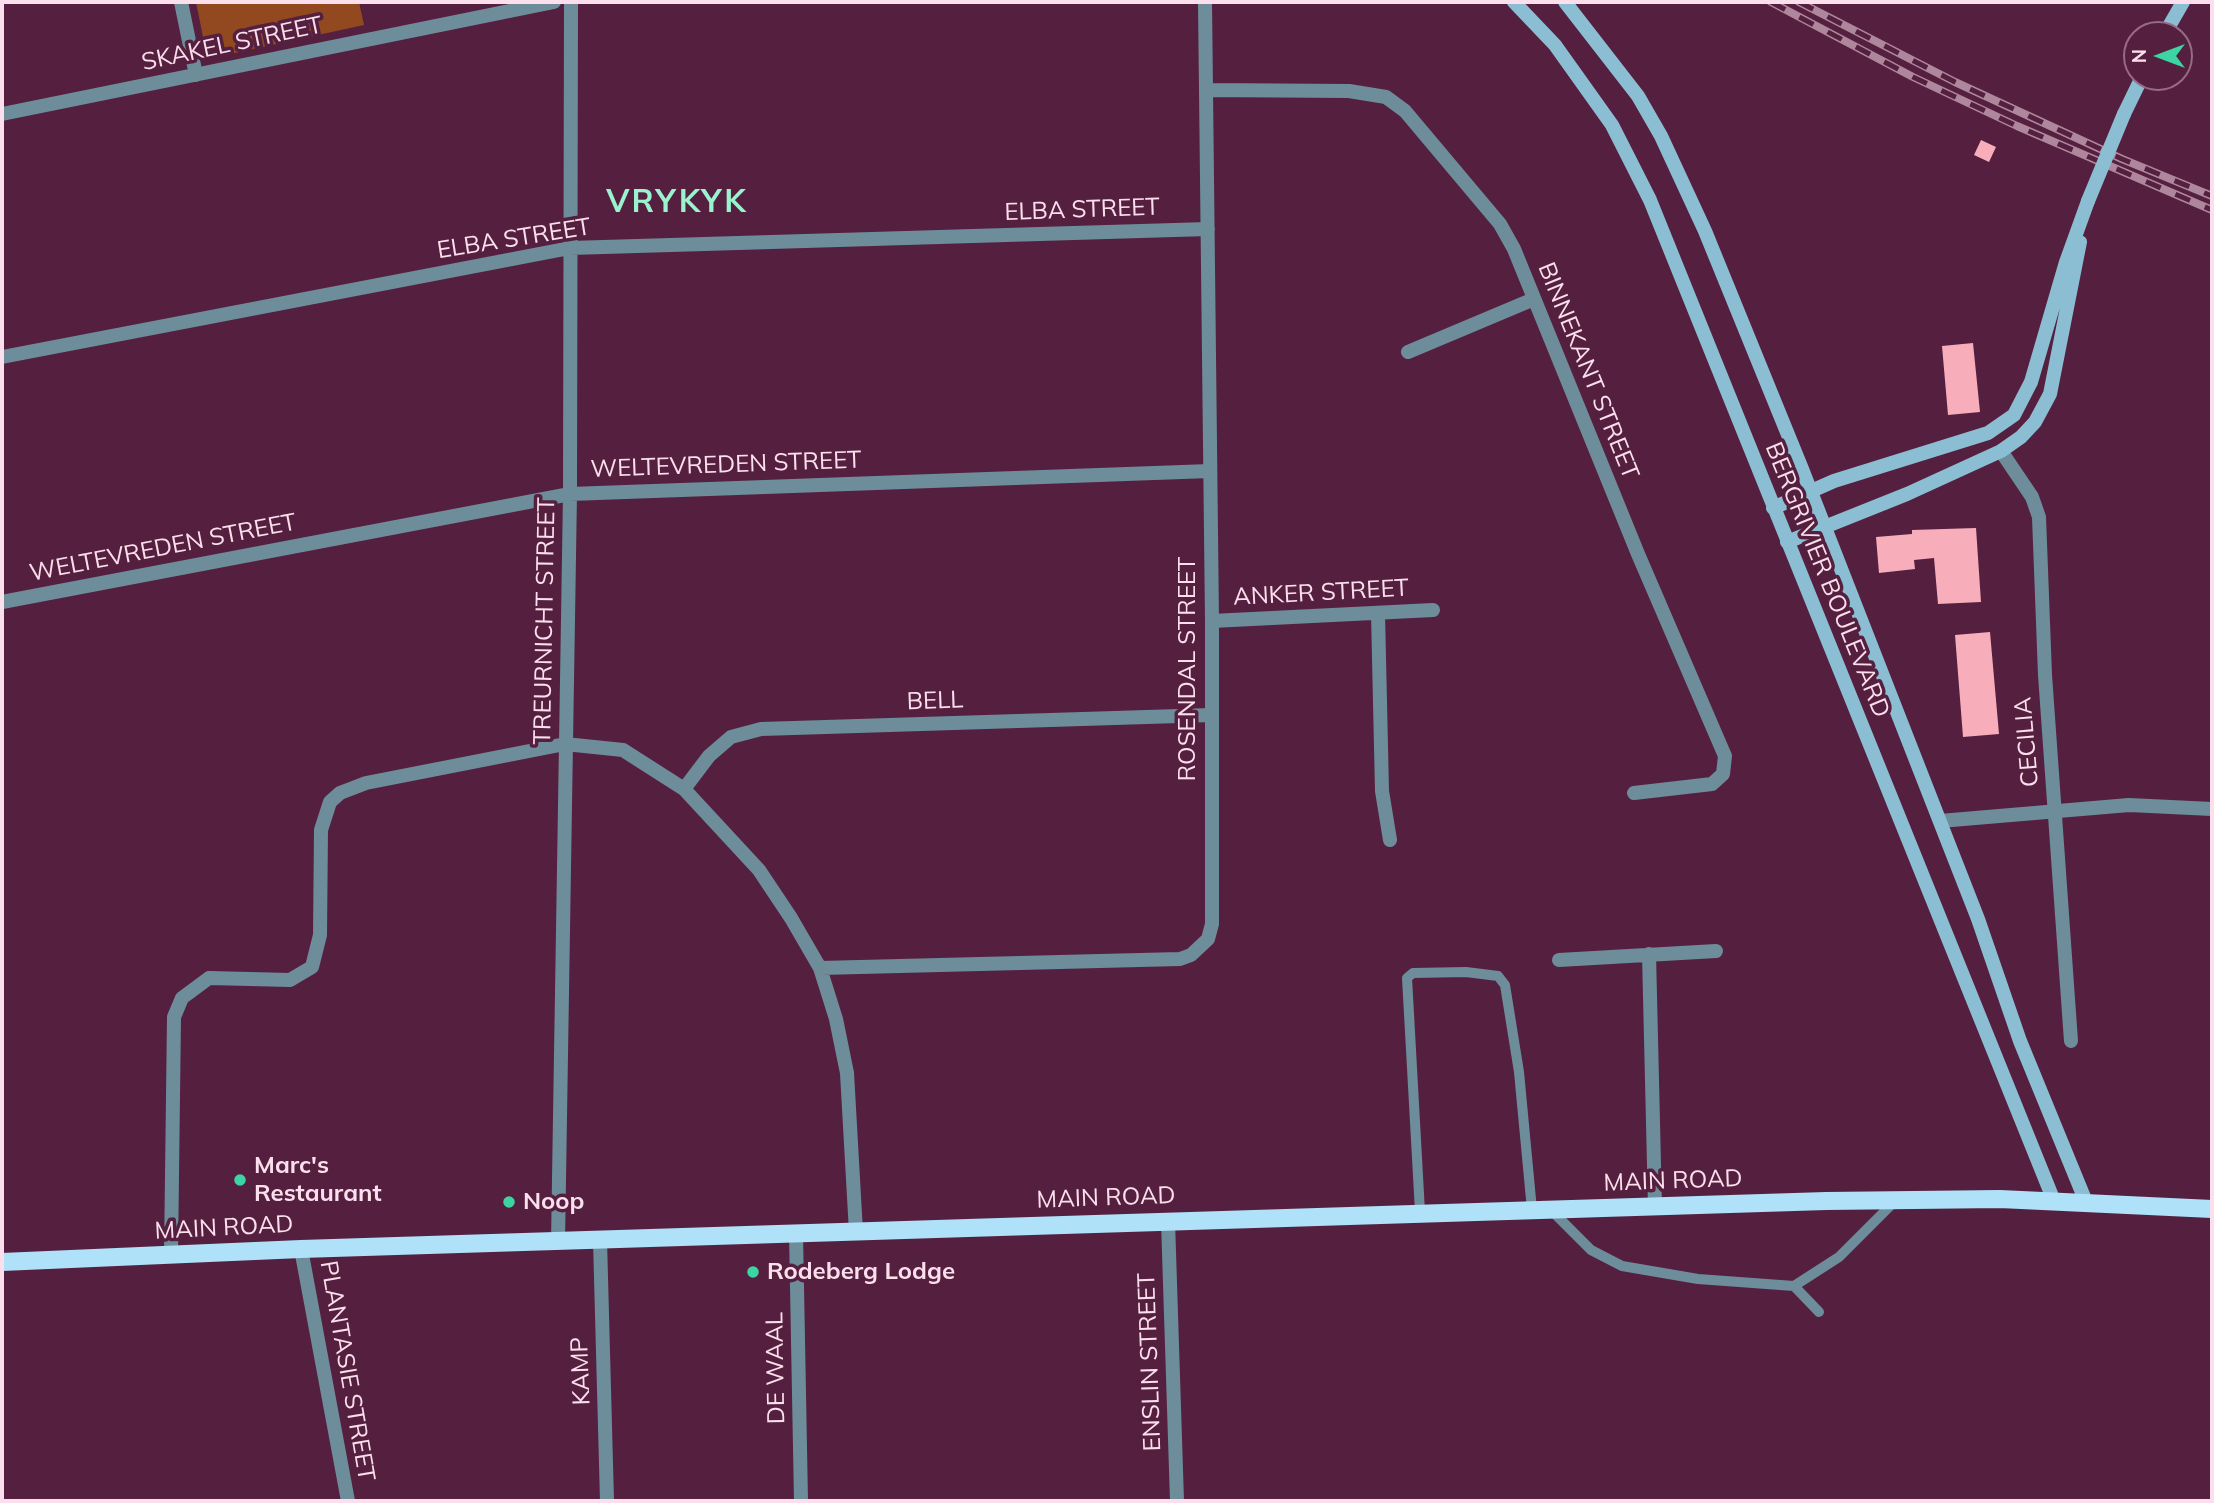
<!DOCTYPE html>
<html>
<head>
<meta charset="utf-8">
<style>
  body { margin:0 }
  #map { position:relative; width:2214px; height:1503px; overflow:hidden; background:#55203f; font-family:Mulish,sans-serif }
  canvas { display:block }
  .frame { position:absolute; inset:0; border:4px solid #fbdfec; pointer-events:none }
  .north { position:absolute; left:2123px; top:21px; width:70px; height:70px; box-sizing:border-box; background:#55203f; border:2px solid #976c84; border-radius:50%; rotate:270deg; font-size:19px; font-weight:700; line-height:28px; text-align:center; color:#fbdfec }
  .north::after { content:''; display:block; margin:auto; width:24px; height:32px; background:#3dd4a3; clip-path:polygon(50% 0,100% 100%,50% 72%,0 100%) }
</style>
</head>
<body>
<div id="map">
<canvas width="2214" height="1503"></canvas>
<div class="frame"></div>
<div class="north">N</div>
</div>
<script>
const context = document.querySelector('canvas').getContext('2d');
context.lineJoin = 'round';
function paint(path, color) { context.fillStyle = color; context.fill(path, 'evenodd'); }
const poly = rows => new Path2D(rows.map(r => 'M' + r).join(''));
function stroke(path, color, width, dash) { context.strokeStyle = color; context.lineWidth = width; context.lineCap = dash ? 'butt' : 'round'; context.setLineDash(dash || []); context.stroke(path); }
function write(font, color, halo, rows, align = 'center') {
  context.font = font + ' Mulish,sans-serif'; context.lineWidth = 7; context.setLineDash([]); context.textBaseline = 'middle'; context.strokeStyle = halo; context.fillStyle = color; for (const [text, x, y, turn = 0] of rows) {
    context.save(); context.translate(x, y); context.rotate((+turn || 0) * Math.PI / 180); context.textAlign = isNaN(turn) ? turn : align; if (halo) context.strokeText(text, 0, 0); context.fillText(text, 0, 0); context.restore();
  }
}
paint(poly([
  [196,2,359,2,364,25,230,54,218,53,204,42]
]), '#924920');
paint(poly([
  [1981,140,1996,147,1989,162,1974,155],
  [1973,343,1980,412,1948,415,1942,346],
  [1976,528,1981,602,1938,604,1934,558,1914,560,1915,569,1879,573,1876,537,1912,534,1912,530],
  [1990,632,1999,734,1963,737,1955,635]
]), '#f8adbb');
stroke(poly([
  [1551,1210,1591,1250,1622,1266,1698,1279,1794,1286,1819,1312],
  [1420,1212,1407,978,1413,973,1466,972,1498,976,1505,985,1519,1072,1532,1210],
  [1794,1286,1839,1257,1895,1201]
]), '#6e8d9b', 10);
stroke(poly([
  [181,2,196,75],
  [1207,90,1349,91,1386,97,1405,111,1500,224,1514,249,1638,554,1725,756,1723,774,1712,784,1634,793],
  [2,114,554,2],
  [1408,352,1534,299],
  [2,357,570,248,1208,229],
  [2001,451,2032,497,2039,517,2045,675,2071,1041],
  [2,602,570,494,1210,471],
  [1378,613,1382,791,1390,840],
  [1212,621,1433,610],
  [684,789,709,756,731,737,761,729,1211,715],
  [1940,821,2129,805,2212,809],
  [1649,954,1655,1207],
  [1559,960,1716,951],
  [820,968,1180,959,1191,955,1208,939,1212,924,1212,621,1205,2],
  [1168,1221,1177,1501],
  [796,1233,801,1501],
  [600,1240,607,1501],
  [558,1241,570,494,571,2],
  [301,1249,348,1501],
  [171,1255,174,1017,182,998,209,978,290,980,312,967,320,935,321,830,330,802,340,793,366,783,565,744,623,750,684,789,759,870,791,918,820,968,836,1019,847,1073,856,1232]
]), '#6e8d9b', 14);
stroke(poly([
  [1514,2,1555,45,1612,125,1650,200,2054,1201],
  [1565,2,1638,96,1661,136,1705,231,1802,469,1978,919,2020,1041,2086,1202],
  [2164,35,2183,2],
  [2124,114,2142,77],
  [1773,508,1834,481,1988,433,2014,415,2031,382,2066,262,2088,201],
  [1787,542,1907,494,2001,451,2021,437,2035,422,2050,394,2080,242]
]), '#8cbed3', 14);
stroke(poly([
  [2,1262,301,1249,1826,1201,2000,1199,2212,1209]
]), '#afe1f8', 18);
const rail = poly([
  [1771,2,1913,77,2017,126,2212,210],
  [1799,2,1955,82,2122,159,2212,196]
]);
stroke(rail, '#af879c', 8);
stroke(rail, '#55203f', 5, [16]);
stroke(poly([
  [2088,201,2124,114]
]), '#8cbed3', 14);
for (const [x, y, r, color] of [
  [240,1180,7,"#3dd4a3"],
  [509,1202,7,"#3dd4a3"],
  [753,1272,7,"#3dd4a3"]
]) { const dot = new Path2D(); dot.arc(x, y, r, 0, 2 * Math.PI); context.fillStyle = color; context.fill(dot); stroke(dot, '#55203f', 2.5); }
write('24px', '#fbdfec', '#55203f', [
  ["SKAKEL STREET",232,44,-12],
  ["ELBA STREET",1082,210,-2],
  ["ELBA STREET",514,239,-9],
  ["BINNEKANT STREET",1588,371,68],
  ["WELTEVREDEN STREET",726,465,-2],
  ["WELTEVREDEN STREET",163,548,-11],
  ["BERGRIVIER BOULEVARD",1827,580,68],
  ["ANKER STREET",1321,593,-3],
  ["TREURNICHT STREET",545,621,-89],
  ["ROSENDAL STREET",1188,669,-90],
  ["BELL",935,701,-2],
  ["CECILIA",2027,742,-95],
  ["MAIN ROAD",1673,1181,-2],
  ["MAIN ROAD",1106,1198,-2],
  ["MAIN ROAD",224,1228,-3],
  ["ENSLIN STREET",1150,1362,-92],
  ["DE WAAL",776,1368,-91],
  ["PLANTASIE STREET",347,1371,80],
  ["KAMP",581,1371,-92]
]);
write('bold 24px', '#fbdfec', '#55203f', [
  ["Marc's",254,1166],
  ["Restaurant",254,1194],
  ["Noop",523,1202],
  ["Rodeberg Lodge",767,1272]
], 'left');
context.letterSpacing = '2px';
write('bold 32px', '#9af3cf', '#55203f', [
  ["VRYKYK",677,202]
]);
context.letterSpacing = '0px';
</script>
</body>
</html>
